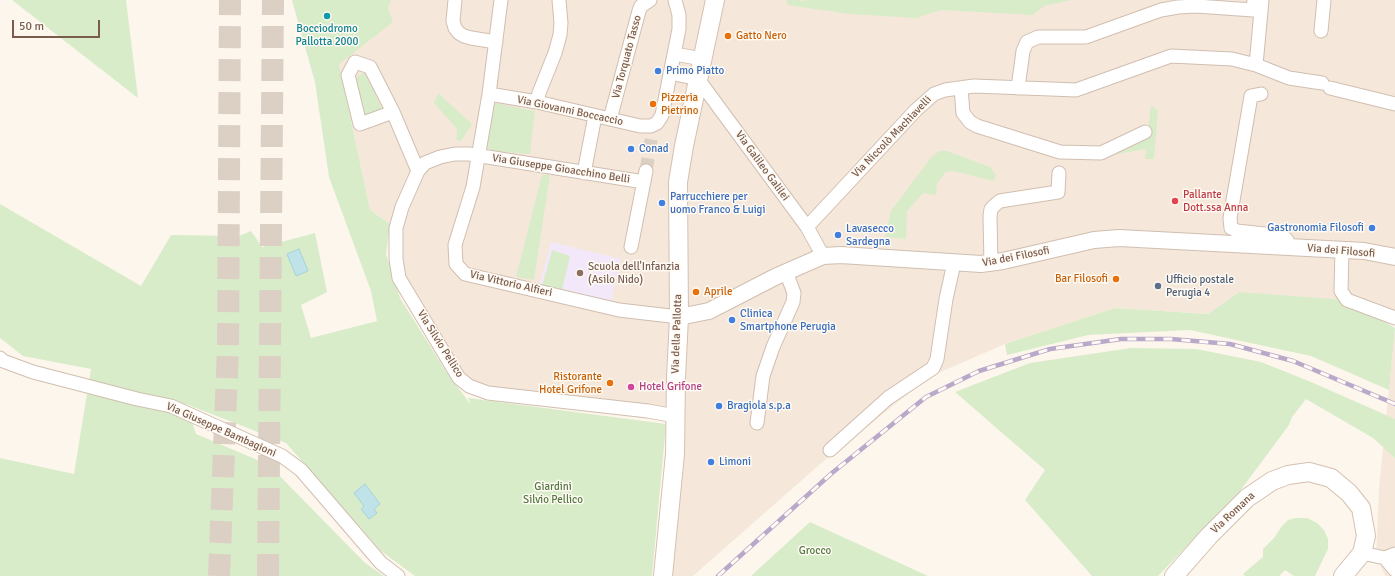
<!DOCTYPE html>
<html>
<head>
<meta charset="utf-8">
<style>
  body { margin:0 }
  #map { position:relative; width:1395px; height:576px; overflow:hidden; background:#fdf6ec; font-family:Signika,sans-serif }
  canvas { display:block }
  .scale { position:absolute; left:12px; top:20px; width:88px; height:18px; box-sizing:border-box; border:2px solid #7a5c4d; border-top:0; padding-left:5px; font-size:12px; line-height:14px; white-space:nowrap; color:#7a5c4d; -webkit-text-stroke:3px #fffaf3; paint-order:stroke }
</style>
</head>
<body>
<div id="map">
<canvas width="1395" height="576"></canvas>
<div class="scale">50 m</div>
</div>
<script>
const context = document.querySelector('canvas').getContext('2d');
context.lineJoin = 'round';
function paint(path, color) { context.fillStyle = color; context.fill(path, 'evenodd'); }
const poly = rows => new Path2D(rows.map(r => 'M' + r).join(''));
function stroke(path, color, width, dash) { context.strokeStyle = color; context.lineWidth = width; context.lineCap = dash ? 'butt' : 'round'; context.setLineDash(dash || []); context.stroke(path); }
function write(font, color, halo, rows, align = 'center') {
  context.font = font + ' Signika,sans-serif'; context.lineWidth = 3; context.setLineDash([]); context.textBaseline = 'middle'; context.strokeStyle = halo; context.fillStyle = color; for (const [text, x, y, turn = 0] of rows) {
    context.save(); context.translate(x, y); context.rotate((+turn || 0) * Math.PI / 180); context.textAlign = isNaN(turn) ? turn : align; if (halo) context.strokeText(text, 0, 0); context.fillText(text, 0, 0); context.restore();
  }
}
paint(poly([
  [292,0,1395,0,1395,318,1239,292,1208,314,1115,308,1005,344,929,377,819,465,693,576,658,576,675,416,488,393,459,378,399,278,396,228,370,210,339,65,315,82],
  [1395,328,1395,576,1385,576,1376,556,1379,489]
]), '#f5e8da');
paint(poly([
  [551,242,621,259,610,305,539,287]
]), '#f3e8fa');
paint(poly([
  [12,0,126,0,138,98],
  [292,0,391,0,388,8,393,22,339,64,370,210,390,224,386,254,400,298,447,373,471,405,468,398,666,424,652,576,415,576,381,551,286,443,186,404,196,434,269,465,365,563,384,576,0,576,0,458,74,474,91,369,23,356,0,338,0,204,141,286,171,235,239,236,251,231,262,247,315,233,327,292,301,305,311,338,377,321,371,291,329,177,315,82],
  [787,0,800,0,800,1,814,0,1071,0,1044,6,1033,15,941,10,916,18,850,14,787,5],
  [365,72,383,111,366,117,353,79],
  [438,93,472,124,461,141,456,140,457,129,434,103],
  [494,103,535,111,530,154,491,151,486,145],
  [1151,105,1158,110,1154,159,1145,159,1146,149,1111,155,1147,138],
  [940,151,947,151,990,167,996,175,994,181,953,171,946,172,937,183,936,195,923,193,907,211,906,239,885,237,891,211,932,156],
  [542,175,550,175,534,280,516,277],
  [552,250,570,256,562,290,542,286],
  [1239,292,1347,300,1395,328,1389,390,1311,356,1190,330,1088,335,1007,355,1005,344,1115,308,1208,314],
  [1131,348,1196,349,1261,362,1311,382,1395,419,1395,458,1373,438,1306,399,1292,417,1289,425,1240,491,1158,576,1092,576,1025,500,1045,470,955,392,1030,363],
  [1296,518,1307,518,1317,523,1324,530,1328,539,1328,549,1315,576,1294,576,1285,570,1279,576,1245,576,1243,574,1263,557,1263,549,1274,538,1282,526,1288,520],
  [810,522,928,576,751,576]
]), '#d8ecc9');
const water = poly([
  [299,249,308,271,296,276,287,254,299,249],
  [365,484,380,504,374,509,377,513,369,519,361,509,364,506,354,493,365,484]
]);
paint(water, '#bfe3e8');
stroke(water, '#a5d3da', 1);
stroke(poly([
  [646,171,652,134]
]), '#dcd0c4', 13, [13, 6]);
stroke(poly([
  [219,576,228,348,230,0],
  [268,576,273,0]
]), '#dcd0c4', 22, [22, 11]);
const minor = poly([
  [455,0,453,21,455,28,459,33,464,36,471,38,496,42],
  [501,0,489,94,473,187,455,245,456,264,465,274,619,310,679,317],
  [1321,31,1324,0],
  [675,54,702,59],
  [1256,65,1262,0],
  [670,73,698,79,807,227,823,256],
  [961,88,963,113,970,122,977,126,1060,152,1101,153,1145,132],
  [1018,88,1023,51,1027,42,1038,37,1086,37,1161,10,1178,7,1196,6,1253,10,1254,0],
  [1330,88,1395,104],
  [489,94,537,102,640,126,651,126,657,123,662,115,679,29,679,15,675,0],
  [1261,94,1251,96,1230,218,1231,228,1237,231,1283,236,1287,240,1287,247],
  [537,102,539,93,555,53,560,35,561,23,559,0],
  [393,112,360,124,348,75,355,62,370,67,393,112,418,171,425,163,440,157,455,154,469,154,644,182],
  [610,119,639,11,641,6,650,0],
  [418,171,402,207,396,228,396,259,399,278,459,378,469,386,488,393,648,411,675,416],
  [584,173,595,116],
  [807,227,916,110,934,94,945,90,974,86,1076,90,1171,56,1232,59,1256,65,1289,78,1322,83],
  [631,247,646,171],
  [1342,250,1341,291,1347,300,1395,318],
  [991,264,990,216,991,209,995,205,1000,201,1006,200,1058,192,1059,173],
  [0,358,3,361,33,372,137,399,171,406,282,456,301,470,381,563,398,576],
  [757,423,763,376,773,347,793,302,794,293,786,272],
  [830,450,888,398,933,368,937,359,946,299,954,263],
  [1362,553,1385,558,1395,554],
  [1385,558,1395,570]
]);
const tertiary = poly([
  [679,317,709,311,775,277,823,256,841,255,981,264,1003,261,1094,240,1119,238,1364,251,1395,257]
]);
const secondary = poly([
  [663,576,675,454,676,378,679,317,678,182,684,146,715,0],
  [1174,576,1209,536,1247,498,1272,481,1288,475,1309,472,1331,478,1349,493,1361,508,1366,536,1362,553,1343,576]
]);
stroke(minor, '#d1beb0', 15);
stroke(tertiary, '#d1beb0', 18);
stroke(secondary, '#d6c0b0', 20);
stroke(minor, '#fff', 13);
stroke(tertiary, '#fff', 16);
stroke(secondary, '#fff', 18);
const rail = poly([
  [718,576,832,473,926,397,979,371,1050,349,1121,339,1171,339,1230,344,1293,361,1395,404]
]);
stroke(rail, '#b9a8c9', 4.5);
stroke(rail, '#fffaf3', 3, [9]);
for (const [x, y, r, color] of [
  [327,16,4,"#0f9aa8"],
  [728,36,4,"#e8710a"],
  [658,71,4,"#3f7fe0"],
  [653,104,4,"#e8710a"],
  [631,149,4,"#3f7fe0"],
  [1175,201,4,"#e0444e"],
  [662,203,4,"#3f7fe0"],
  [1372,228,4,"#3f7fe0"],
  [838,235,4,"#3f7fe0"],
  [580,273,4,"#8d6e63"],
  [1116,279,4,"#e8710a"],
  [1158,286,4,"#5c6f8a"],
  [696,292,4,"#e8710a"],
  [732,320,4,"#3f7fe0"],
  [610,383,4,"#e8710a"],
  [631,387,4,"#d1479c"],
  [719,406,4,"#3f7fe0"],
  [711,462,4,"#3f7fe0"]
]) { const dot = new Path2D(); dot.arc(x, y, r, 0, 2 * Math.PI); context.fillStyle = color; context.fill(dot); stroke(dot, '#fffaf3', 1.5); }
write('11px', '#0d838f', '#fffaf3', [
  ["Bocciodromo",327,29],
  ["Pallotta 2000",327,42]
]);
write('11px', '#c56008', '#fffaf3', [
  ["Gatto Nero",736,36],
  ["Pizzeria",661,98],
  ["Pietrino",661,111],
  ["Bar Filosofi",1108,279,"right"],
  ["Aprile",704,292],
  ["Ristorante",602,377,"right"],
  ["Hotel Grifone",602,390,"right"]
], 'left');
write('11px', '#7a5c4d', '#fffaf3', [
  ["Via Torquato Tasso",627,57,-75],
  ["Via Giovanni Boccaccio",570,111,12],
  ["Via Niccolò Machiavelli",892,137,-46],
  ["Via Galileo Galilei",762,166,54],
  ["Via Giuseppe Gioacchino Belli",561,169,9],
  ["Via dei Filosofi",1341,251,5],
  ["Via dei Filosofi",1016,257,-11],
  ["Via Vittorio Alfieri",511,284,13],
  ["Via della Pallotta",677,334,-88],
  ["Via Silvio Pellico",440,344,58],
  ["Via Giuseppe Bambagioni",221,430,24],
  ["Via Romana",1233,513,-43]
]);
write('11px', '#366cbe', '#fffaf3', [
  ["Primo Piatto",666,71],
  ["Conad",639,149],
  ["Parrucchiere per",670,197],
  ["uomo Franco & Luigi",670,210],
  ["Gastronomia Filosofi",1364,228,"right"],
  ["Lavasecco",846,229],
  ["Sardegna",846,242],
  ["Clinica",740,314],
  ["Smartphone Perugia",740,327],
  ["Bragiola s.p.a",727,406],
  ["Limoni",719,462]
], 'left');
write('11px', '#be3a42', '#fffaf3', [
  ["Pallante",1183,195],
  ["Dott.ssa Anna",1183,208]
], 'left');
write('11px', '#785e54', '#fffaf3', [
  ["Scuola dell'Infanzia",588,267],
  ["(Asilo Nido)",588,280]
], 'left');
write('11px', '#4e5e75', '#fffaf3', [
  ["Ufficio postale",1166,280],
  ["Perugia 4",1166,293]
], 'left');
write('11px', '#b23c85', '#fffaf3', [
  ["Hotel Grifone",639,387]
], 'left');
write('11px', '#537a41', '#fffaf3', [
  ["Giardini",553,487],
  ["Silvio Pellico",553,500],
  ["Grocco",815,551]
]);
</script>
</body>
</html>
